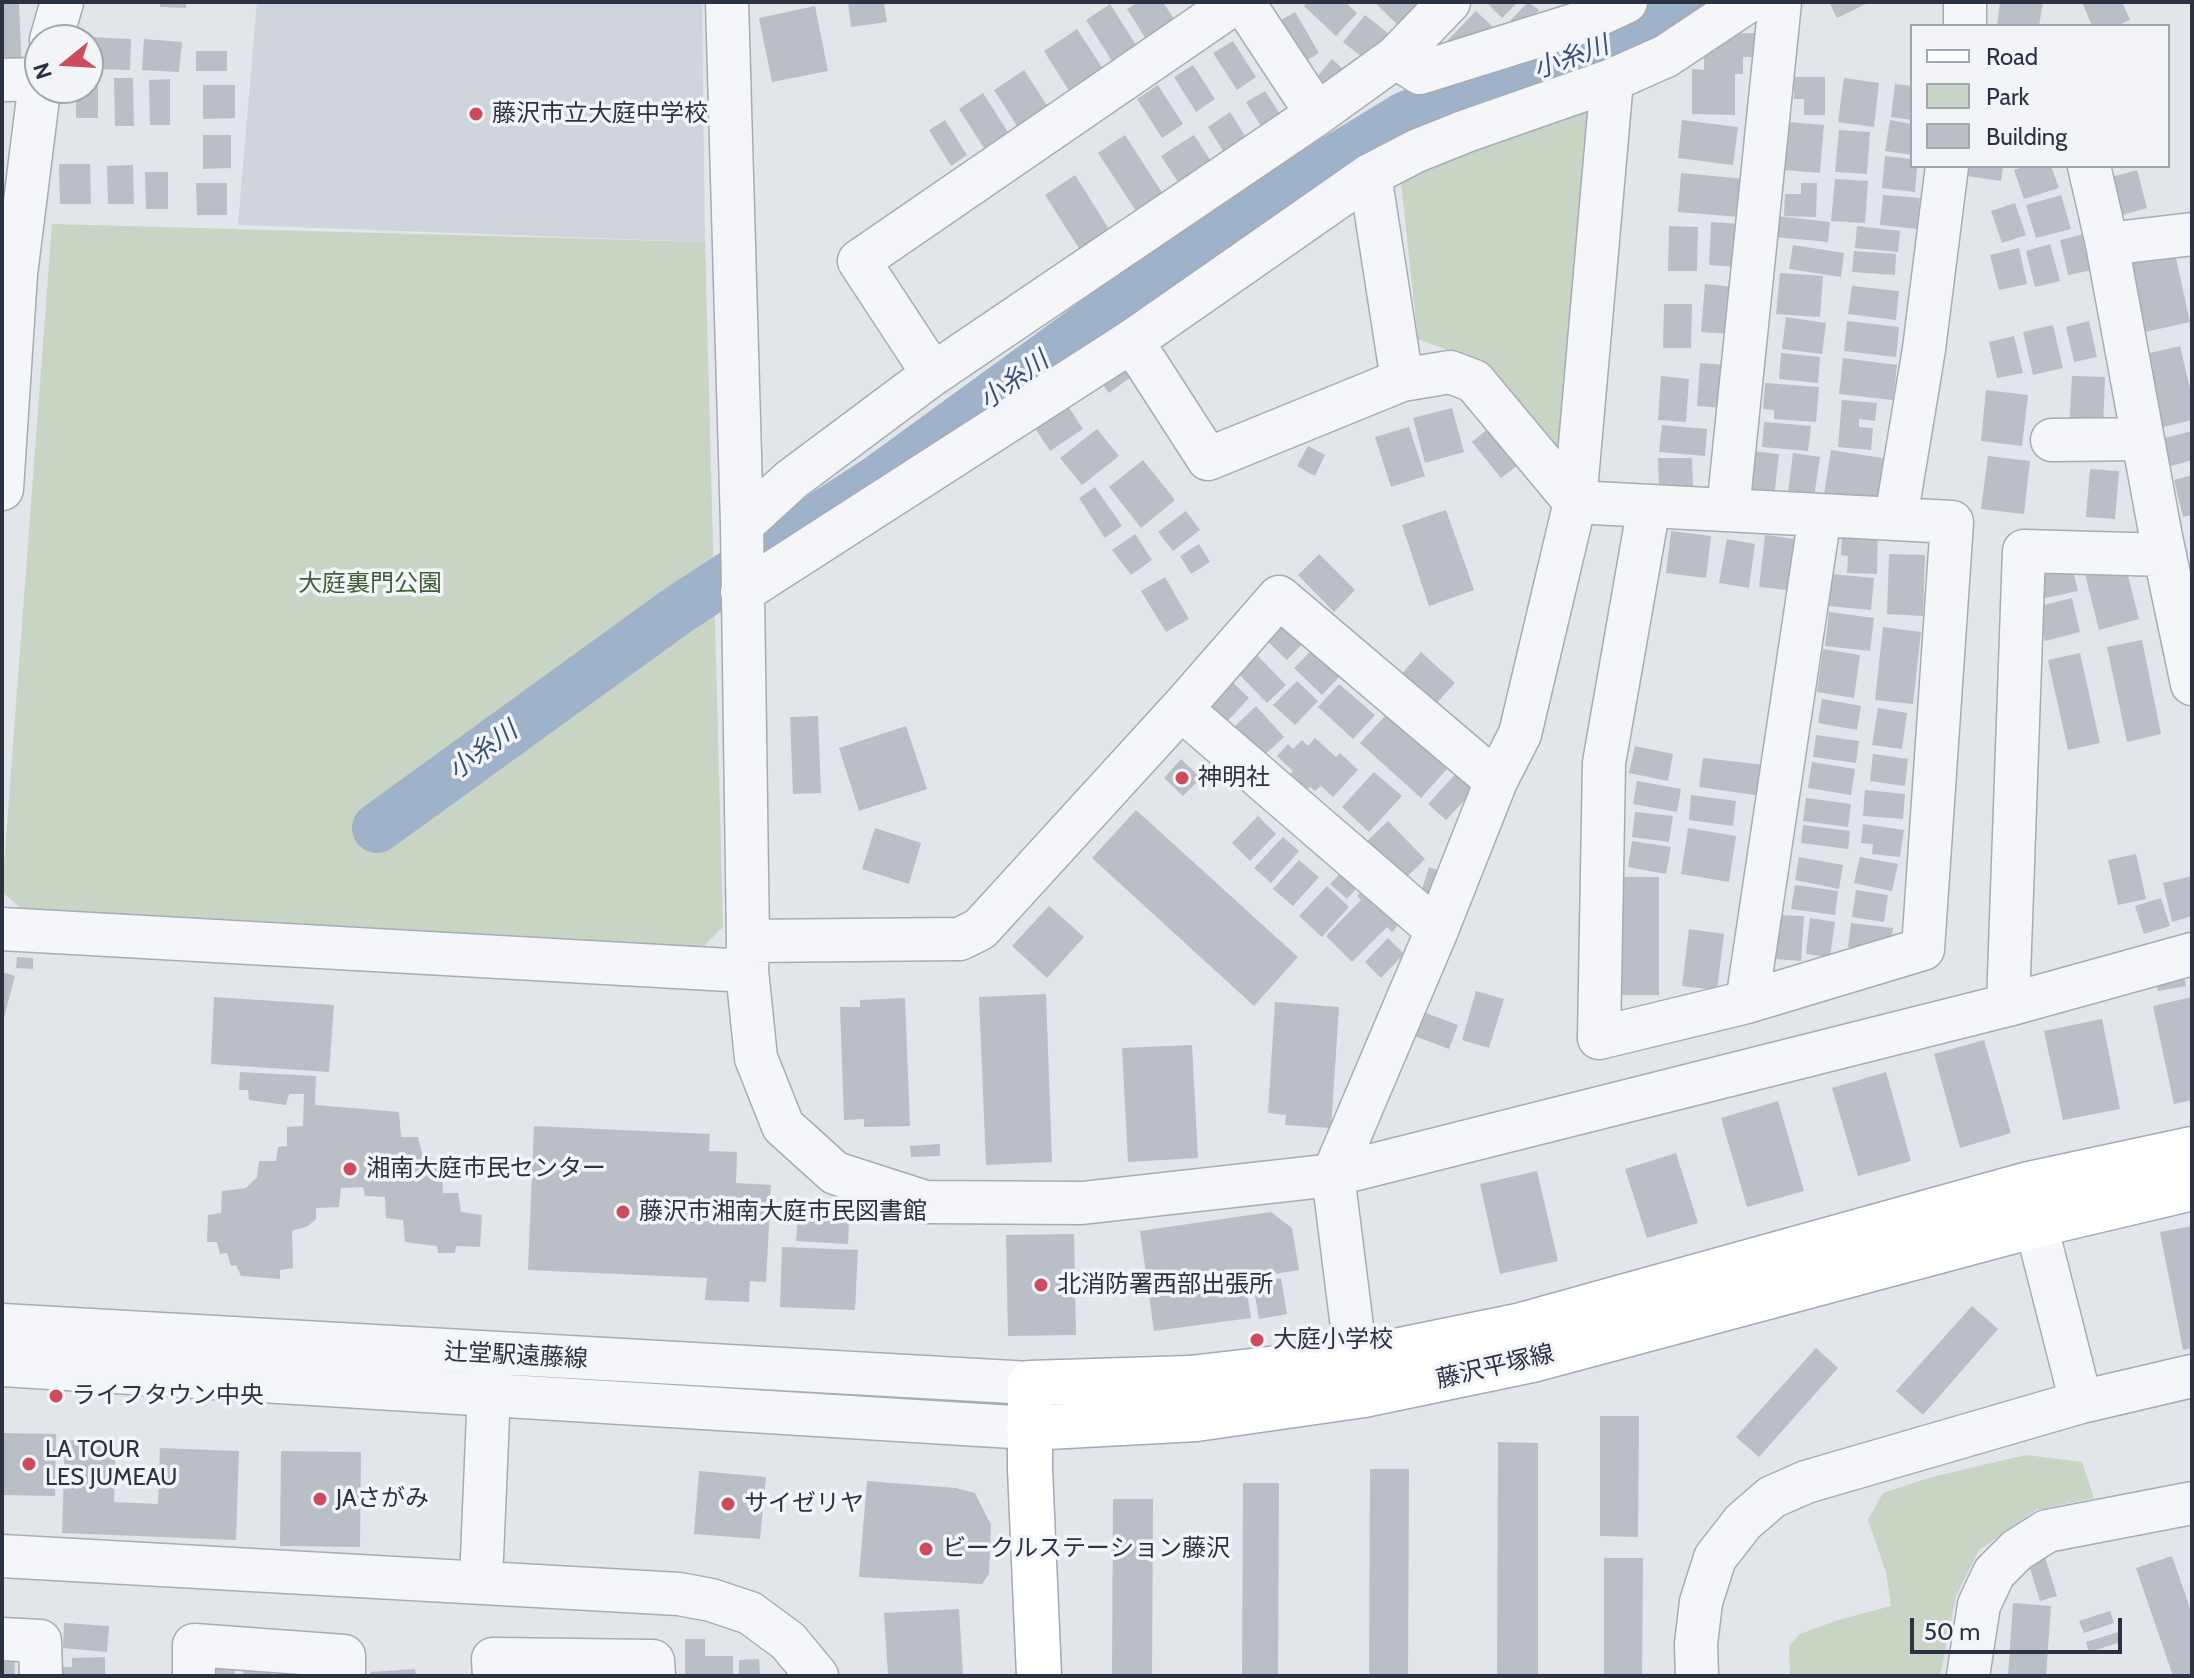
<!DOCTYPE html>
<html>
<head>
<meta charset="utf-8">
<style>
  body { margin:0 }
  #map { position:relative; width:2194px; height:1678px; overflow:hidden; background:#e2e5ea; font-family:Cabin,sans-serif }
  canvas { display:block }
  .frame { position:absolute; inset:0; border:4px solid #2b3342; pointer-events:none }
  .legend { position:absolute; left:1910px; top:24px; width:260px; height:144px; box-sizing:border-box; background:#f2f4f8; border:2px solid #a2a7af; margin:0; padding:10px 14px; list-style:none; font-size:24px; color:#2b3342 }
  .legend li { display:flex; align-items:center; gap:16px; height:40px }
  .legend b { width:40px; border:2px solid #a2a7af }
  .north { position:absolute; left:24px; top:24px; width:80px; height:80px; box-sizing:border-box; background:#f2f4f8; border:2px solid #a2a7af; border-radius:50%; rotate:252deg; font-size:22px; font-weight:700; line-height:32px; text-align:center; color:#2b3342 }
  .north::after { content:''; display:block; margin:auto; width:28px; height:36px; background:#cc4b5d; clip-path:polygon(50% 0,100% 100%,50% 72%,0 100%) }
  .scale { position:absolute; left:1910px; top:1618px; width:212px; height:36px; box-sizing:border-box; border:4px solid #2b3342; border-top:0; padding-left:10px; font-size:24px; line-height:28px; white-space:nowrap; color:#2b3342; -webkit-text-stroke:6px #f2f4f8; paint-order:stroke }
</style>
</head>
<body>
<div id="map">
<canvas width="2194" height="1678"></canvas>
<div class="frame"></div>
<ul class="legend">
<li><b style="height:10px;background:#fff"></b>Road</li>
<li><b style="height:22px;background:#c8d4c4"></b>Park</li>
<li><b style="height:22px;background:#babec7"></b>Building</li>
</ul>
<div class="north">N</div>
<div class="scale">50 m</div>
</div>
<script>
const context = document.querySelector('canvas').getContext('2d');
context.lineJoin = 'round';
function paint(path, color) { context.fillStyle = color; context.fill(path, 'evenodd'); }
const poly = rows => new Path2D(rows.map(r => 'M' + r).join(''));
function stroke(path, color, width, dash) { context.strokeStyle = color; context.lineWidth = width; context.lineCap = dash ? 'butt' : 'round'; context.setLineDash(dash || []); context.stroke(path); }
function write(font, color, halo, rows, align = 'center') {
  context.font = font + ' Cabin,"Noto Sans JP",sans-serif'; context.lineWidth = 7; context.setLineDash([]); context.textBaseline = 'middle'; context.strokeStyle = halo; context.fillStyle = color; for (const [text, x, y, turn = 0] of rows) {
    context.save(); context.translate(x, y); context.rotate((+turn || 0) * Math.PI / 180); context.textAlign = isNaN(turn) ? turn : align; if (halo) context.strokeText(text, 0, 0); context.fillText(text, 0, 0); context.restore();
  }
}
paint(poly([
  [257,2,702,2,705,242,238,225]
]), '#d0d4dc');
paint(poly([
  [1588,109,1570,450,1558,454,1483,363,1418,339,1400,173],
  [52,224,705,242,723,927,703,947,22,909,2,892],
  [2026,1455,2082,1462,2094,1498,2036,1510,1979,1550,1956,1596,1940,1676,1790,1676,1789,1646,1800,1634,1838,1620,1891,1606,1886,1572,1868,1520,1883,1493,1932,1477]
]), '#c8d4c4');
stroke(poly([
  [377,828,678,610,879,479,1232,222,1406,116,1493,82,1575,58,1632,36,1688,2]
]), '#9eb3c9', 50);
paint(poly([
  [2,2,19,2,22,74,2,75],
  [160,2,186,2,186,8,160,7],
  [848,2,884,2,887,22,851,27],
  [1138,2,1163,2,1178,25,1149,44,1127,9],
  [1307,2,1345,2,1357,13,1336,36,1304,6],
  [1374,2,1416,2,1418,4,1398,25],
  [1486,2,1518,2,1502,18],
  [1528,2,1539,10,1516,34,1506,25],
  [1829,2,1870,2,1837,18],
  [2000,2,2043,2,2039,26,1997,26],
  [2082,2,2122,2,2130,20,2116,26,2092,26],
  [1110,4,1138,48,1114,64,1086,20],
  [815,6,828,71,772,82,759,18],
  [1476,11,1492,26,1461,57,1446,42],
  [1295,12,1319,53,1298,66,1274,24],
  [1365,15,1389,34,1367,61,1343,42],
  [1077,29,1105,72,1071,94,1044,51],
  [1754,33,1754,57,1743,57,1743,74,1735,74,1735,115,1692,114,1692,69,1704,70,1704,51,1716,51,1716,34],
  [90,37,131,39,130,70,89,69],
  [144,39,182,42,179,72,142,70],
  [1233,41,1256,77,1237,90,1213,53],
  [196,51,227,51,227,71,196,71],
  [1332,59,1353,78,1338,95,1317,77],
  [1193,65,1215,99,1196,112,1174,77],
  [1024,70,1050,110,1019,129,994,90],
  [1788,77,1825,77,1825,115,1804,115,1804,99,1794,99,1794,90,1788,90],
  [114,78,133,78,134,126,115,126],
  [1844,78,1879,83,1874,127,1838,122],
  [170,79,170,125,150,125,149,80],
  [88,81,98,81,98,118,76,118,76,88,88,88],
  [1895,84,1912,86,1912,120,1891,117],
  [203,85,235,85,235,118,203,119],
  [1158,85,1183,124,1162,138,1137,99],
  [1265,91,1283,119,1264,131,1246,102],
  [983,93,1013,140,989,156,959,109],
  [1230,112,1247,139,1225,154,1208,127],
  [945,120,967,155,951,166,929,130],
  [1682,120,1738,127,1733,165,1678,158],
  [1890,120,1912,124,1912,155,1885,151],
  [1788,122,1824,125,1820,173,1785,170],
  [1839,130,1870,132,1867,174,1835,172],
  [203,135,231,135,231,168,203,169],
  [1125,135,1167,200,1140,217,1098,153],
  [1194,135,1213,164,1180,185,1161,156],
  [1885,156,1912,159,1912,166,1917,166,1915,192,1882,188],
  [59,164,90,164,91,204,60,204],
  [133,165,134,204,108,204,107,166],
  [1961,166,2003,166,2001,181,1960,175],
  [2026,166,2051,166,2059,188,2024,199,2014,170],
  [2137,170,2147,208,2119,216,2108,178],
  [145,172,168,172,168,209,146,209],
  [1681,173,1745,179,1741,217,1678,212],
  [1075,175,1114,237,1084,256,1045,195],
  [1835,179,1868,181,1865,223,1831,221],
  [196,183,227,183,227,215,197,215],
  [1801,183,1817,183,1816,217,1784,216,1785,194,1801,194],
  [1883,195,1920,198,1917,229,1880,225],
  [2061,195,2071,229,2036,238,2026,205],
  [2015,203,2026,235,2002,243,1991,211],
  [1777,216,1830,222,1828,242,1775,237],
  [1711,222,1742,224,1739,267,1709,265],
  [1669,226,1698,227,1697,271,1668,271],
  [1857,226,1900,231,1898,252,1855,248],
  [2084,234,2092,270,2068,275,2060,240],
  [2050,244,2060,281,2035,287,2026,251],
  [1793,245,1844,253,1841,277,1789,269],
  [2019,248,2027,284,1999,290,1990,255],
  [2174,249,2190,322,2145,332,2129,259],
  [1854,251,1896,254,1895,275,1852,272],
  [1780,273,1823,276,1820,317,1776,314],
  [1705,284,1735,287,1731,334,1701,332],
  [1852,286,1899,291,1896,320,1848,314],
  [1664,304,1692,304,1691,348,1663,348],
  [1786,317,1826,323,1822,354,1782,349],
  [1847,321,1899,327,1896,357,1844,351],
  [2089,321,2097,357,2074,362,2066,327],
  [2053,325,2063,368,2033,375,2023,332],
  [2014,336,2023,373,1997,378,1989,342],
  [2180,346,2192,397,2192,420,2155,429,2137,356],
  [1781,353,1820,357,1818,383,1779,379],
  [1118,358,1131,377,1109,393,1095,375],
  [1843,358,1897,365,1893,400,1839,394],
  [1700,363,1727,365,1725,408,1697,406],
  [1661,376,1689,379,1686,422,1658,420],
  [2072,376,2105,377,2103,429,2069,427],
  [1765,383,1819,387,1816,422,1774,419,1774,410,1763,409],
  [1986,390,2028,395,2022,446,1981,441],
  [1062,397,1083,429,1050,451,1029,419],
  [1842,400,1877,403,1875,421,1859,419,1859,427,1873,428,1871,450,1838,447],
  [1452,408,1464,452,1425,463,1413,418],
  [1764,422,1811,426,1808,451,1762,447],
  [1492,425,1523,461,1501,478,1472,442],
  [1662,425,1707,429,1705,456,1659,452],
  [1409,427,1425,476,1391,487,1375,437],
  [1097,429,1119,456,1082,485,1060,458],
  [2192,431,2192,460,2168,467,2161,439],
  [1308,446,1325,455,1315,476,1297,466],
  [1831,450,1888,459,1880,504,1824,494],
  [1750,451,1779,454,1774,497,1745,494],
  [1793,453,1820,457,1814,497,1788,493],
  [1988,456,2030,461,2024,514,1981,509],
  [1658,458,1692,458,1693,491,1659,492],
  [1143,460,1175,500,1141,528,1109,487],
  [2090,469,2119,471,2115,519,2086,517],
  [2192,475,2192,515,2183,517,2174,480],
  [1095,487,1122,526,1105,538,1079,498],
  [1446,510,1474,590,1429,606,1402,525],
  [1186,511,1200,530,1173,551,1158,532],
  [1842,529,1878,530,1877,574,1847,573,1848,556,1841,555],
  [1671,531,1711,536,1706,578,1666,573],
  [1135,534,1152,560,1131,575,1112,550],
  [1765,535,1803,540,1797,591,1759,587],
  [1727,539,1755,544,1749,588,1719,583],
  [1199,544,1210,562,1191,574,1180,556],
  [1319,554,1355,590,1334,612,1298,575],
  [1889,554,1925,555,1923,616,1887,614],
  [2123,556,2139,619,2099,630,2083,566],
  [2039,563,2073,570,2078,591,2036,600],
  [1831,574,1874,578,1871,610,1828,606],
  [1165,577,1189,619,1166,632,1141,591],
  [2072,598,2080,632,2045,641,2036,607],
  [1829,612,1874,618,1870,651,1825,646],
  [1282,615,1307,639,1287,660,1262,636],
  [1883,627,1921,632,1913,704,1875,700],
  [2142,640,2161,734,2127,742,2107,647],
  [1314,648,1341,675,1322,695,1294,668],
  [1823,649,1860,655,1854,698,1817,692],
  [1421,652,1455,683,1433,707,1400,676],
  [2080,653,2100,743,2068,750,2048,660],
  [1256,654,1286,685,1267,703,1237,672],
  [1225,675,1249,698,1225,724,1201,701],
  [1297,681,1318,701,1295,725,1273,705],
  [1339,684,1375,715,1353,739,1318,707],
  [1822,699,1861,706,1857,730,1818,723],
  [1256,706,1284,737,1260,759,1232,729],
  [1878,708,1907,713,1902,749,1872,745],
  [1387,714,1447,769,1421,798,1360,743],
  [818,716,821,793,793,794,790,717],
  [906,726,927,789,859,811,839,748],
  [1816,735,1859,741,1856,763,1813,757],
  [1315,738,1336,757,1340,753,1358,770,1333,797,1321,786,1315,791,1310,787,1307,790,1290,774,1293,771,1277,756,1288,744,1293,749,1302,740,1308,746],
  [1635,746,1673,754,1668,781,1629,773],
  [1873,754,1908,759,1905,786,1870,781],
  [1703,758,1765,765,1761,796,1699,787],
  [1181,759,1201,778,1183,796,1164,778],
  [1812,762,1855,769,1851,795,1808,788],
  [1460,769,1478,786,1446,820,1428,804],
  [1374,772,1402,796,1369,832,1342,807],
  [1637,781,1681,789,1677,812,1633,804],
  [1865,790,1905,794,1903,819,1863,816],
  [1691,795,1736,801,1733,826,1689,820],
  [1806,798,1851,804,1848,827,1803,821],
  [1136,810,1298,957,1254,1006,1092,858],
  [1635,812,1673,816,1669,842,1632,837],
  [1258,816,1276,834,1250,861,1232,843],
  [1388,821,1425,859,1402,882,1365,843],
  [1863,824,1904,830,1900,857,1872,854,1873,844,1861,843],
  [1803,825,1850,831,1848,849,1801,843],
  [875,828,921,843,909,884,862,869],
  [1688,828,1736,836,1729,882,1681,874],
  [1283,837,1299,851,1271,883,1254,868],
  [1632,841,1671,847,1666,874,1628,867],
  [2136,854,2146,899,2118,905,2108,860],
  [1799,857,1843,865,1839,889,1795,880],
  [1860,857,1898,864,1892,891,1854,883],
  [1299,860,1319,877,1293,906,1273,889],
  [1350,863,1366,877,1347,899,1330,884],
  [1429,867,1443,872,1434,896,1421,892],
  [2192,876,2192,916,2172,922,2163,883],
  [1620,877,1659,877,1659,995,1621,995],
  [1370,882,1405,918,1392,932,1387,927,1352,962,1326,936,1361,900,1357,896],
  [1795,885,1838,891,1835,915,1791,909],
  [1327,886,1349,907,1322,937,1299,916],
  [1856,890,1888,895,1884,922,1852,917],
  [2161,898,2170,926,2144,934,2135,906],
  [1049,906,1084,937,1047,978,1012,946],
  [1779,915,1804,916,1801,961,1776,959],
  [1810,918,1835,922,1830,957,1806,954],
  [1851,923,1893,928,1890,952,1848,947],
  [1689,929,1724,934,1717,990,1682,986],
  [1388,938,1404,954,1381,978,1365,962],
  [17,957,33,958,33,969,16,968],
  [2,972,15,976,3,1021,2,1021],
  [2184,974,2186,986,2158,991,2155,979],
  [1476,991,1504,999,1489,1048,1462,1040],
  [1046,994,1052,1162,986,1165,979,997],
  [214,997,334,1005,329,1072,211,1064],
  [2192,997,2192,1100,2174,1104,2153,1006],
  [905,998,910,1126,864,1127,864,1119,844,1120,840,1007,860,1007,860,1000],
  [1275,1002,1339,1007,1331,1128,1285,1125,1286,1115,1268,1113],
  [1418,1010,1458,1025,1449,1049,1409,1034],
  [2102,1019,2120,1109,2063,1120,2044,1031],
  [1984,1040,2011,1133,1960,1148,1934,1054],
  [1192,1045,1198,1158,1128,1162,1122,1048],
  [240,1072,316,1076,315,1105,399,1112,401,1137,418,1137,423,1157,441,1160,443,1193,458,1193,461,1212,482,1215,480,1247,456,1246,455,1253,438,1253,437,1246,405,1242,403,1220,386,1218,385,1197,365,1196,363,1187,341,1188,339,1207,316,1208,316,1219,308,1226,292,1231,293,1268,280,1270,280,1279,241,1276,236,1265,231,1266,227,1253,220,1254,217,1242,207,1242,208,1215,221,1213,222,1191,246,1188,257,1177,259,1161,276,1161,278,1147,287,1146,287,1127,303,1126,304,1094,289,1094,286,1105,249,1100,248,1090,239,1090],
  [1886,1072,1911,1161,1858,1176,1832,1088],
  [1778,1101,1804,1191,1747,1207,1721,1118],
  [534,1126,710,1134,709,1151,737,1152,736,1183,771,1185,766,1282,750,1281,749,1302,705,1300,707,1278,528,1270],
  [940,1144,940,1156,911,1157,910,1146],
  [1676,1153,1698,1223,1647,1238,1625,1169],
  [1537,1171,1558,1261,1500,1274,1480,1184],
  [1271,1212,1292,1228,1299,1270,1245,1279,1251,1318,1154,1331,1140,1231],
  [798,1216,849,1220,848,1244,796,1241],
  [2192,1226,2192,1348,2183,1350,2160,1232],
  [1074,1234,1076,1335,1008,1336,1006,1235],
  [782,1247,858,1250,855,1310,780,1307],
  [1281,1278,1287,1314,1259,1319,1253,1284],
  [1972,1306,1998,1329,1923,1415,1896,1391],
  [1816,1348,1838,1368,1759,1457,1736,1437],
  [1600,1416,1639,1416,1638,1537,1600,1536],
  [2,1433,56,1434,55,1496,2,1495],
  [65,1440,116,1442,114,1502,158,1504,160,1448,239,1451,236,1540,62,1533],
  [1498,1442,1538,1443,1538,1676,1497,1676],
  [281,1451,361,1452,360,1547,280,1546],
  [1370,1469,1409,1469,1408,1676,1369,1676],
  [699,1471,766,1477,760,1539,694,1534],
  [867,1481,956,1488,975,1493,991,1525,989,1574,982,1584,859,1577],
  [1243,1483,1279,1483,1278,1676,1242,1676],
  [1113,1499,1153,1499,1152,1676,1112,1676],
  [2172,1556,2192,1614,2192,1676,2173,1676,2136,1568],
  [2045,1557,2057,1596,2040,1601,2028,1562],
  [1604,1558,1643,1558,1642,1676,1604,1676],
  [2013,1603,2051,1606,2046,1676,2008,1676],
  [959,1609,963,1674,888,1676,884,1613],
  [2110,1611,2114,1623,2084,1633,2079,1621],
  [64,1623,109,1626,107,1652,63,1648],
  [2118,1632,2121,1642,2089,1652,2086,1642],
  [685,1639,705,1639,705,1656,733,1656,733,1676,685,1676],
  [2,1653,14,1653,15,1676,2,1676],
  [105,1657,105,1676,60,1676,60,1667,72,1667,72,1658],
  [759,1659,760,1676,739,1676,739,1660],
  [234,1661,235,1676,206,1676,205,1663],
  [270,1669,271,1676,244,1676,243,1671],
  [415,1669,416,1676,371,1676,370,1672]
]), '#babec7');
const minor = poly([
  [727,2,742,525,748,941,747,971,756,1058,783,1126,835,1173,925,1202,1082,1203,1333,1175,2008,1005,2192,954],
  [1236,2,859,261,933,374,1317,114,1396,57,1420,73,1583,22,1626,2],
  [1243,2,1317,114],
  [1965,26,1965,2],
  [51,40,62,2],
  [1396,57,1449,2],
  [2,80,40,79],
  [2089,166,2107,244],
  [1370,175,1402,380],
  [2192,234,2107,244,2161,537,2192,684],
  [1132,341,1208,459,1402,380,1450,372,1474,381,1575,502,1952,522,1923,949,1747,1002,1599,1038,1604,763,1649,506],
  [2052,440,2143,439],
  [2,489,16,274,40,82],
  [1728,510,1780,2],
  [1896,518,1924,349,1947,166],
  [742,525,791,480,933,374],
  [742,592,1132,341,1370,175,1416,151,1466,131,1612,80,1666,56,1747,2],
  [2,929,747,971],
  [1437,930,1181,709,1279,597,1496,781],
  [748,941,960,939,980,929,1181,709],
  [1747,1002,1820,515],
  [2008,1005,2024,551,2165,555],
  [2001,1214,2036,1225,2081,1402],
  [2,1325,1030,1383],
  [2,1365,1029,1428],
  [1364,1394,1356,1359,1333,1175,1437,930,1496,781,1520,734,1575,502,1612,80],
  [2,1556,679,1594,711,1600,750,1613,788,1641,817,1676],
  [481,1581,490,1368],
  [2,1639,40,1641,41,1676],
  [194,1676,194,1645,344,1656,344,1676],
  [494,1676,493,1659,653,1661,654,1676],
  [1697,1676,1696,1644,1701,1602,1715,1558,1743,1522,1772,1497,1806,1482,2081,1402,2192,1376],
  [1968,1676,1979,1605,1994,1573,2017,1550,2047,1531,2192,1503]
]);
const major = poly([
  [1029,1428,1196,1419,1364,1395,1532,1360,2036,1225,2192,1188],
  [1039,1676,1030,1469,1030,1383,1190,1378,1356,1359,1522,1325,2029,1184,2192,1149]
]);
stroke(minor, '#a7acb4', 45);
stroke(major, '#a2aab6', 47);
stroke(minor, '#f5f6f9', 42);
stroke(major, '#fff', 44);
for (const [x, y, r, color] of [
  [476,114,8,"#cc4b5d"],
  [1182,778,8,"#cc4b5d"],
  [350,1169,8,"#cc4b5d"],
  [623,1212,8,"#cc4b5d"],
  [1041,1285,8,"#cc4b5d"],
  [1257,1340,8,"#cc4b5d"],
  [56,1396,8,"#cc4b5d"],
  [29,1464,8,"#cc4b5d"],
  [320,1499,8,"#cc4b5d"],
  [728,1504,8,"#cc4b5d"],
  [926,1549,8,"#cc4b5d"]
]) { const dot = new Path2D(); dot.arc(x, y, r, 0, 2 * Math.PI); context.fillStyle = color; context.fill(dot); stroke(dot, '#f2f4f8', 3); }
write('24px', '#2b3342', '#f2f4f8', [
  ["藤沢市立大庭中学校",492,114],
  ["神明社",1198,778],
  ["湘南大庭市民センター",366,1169],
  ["藤沢市湘南大庭市民図書館",639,1212],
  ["北消防署西部出張所",1057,1285],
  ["大庭小学校",1273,1340],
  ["ライフタウン中央",72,1396],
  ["LA TOUR",45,1450],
  ["LES JUMEAU",45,1478],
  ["JAさがみ",336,1499],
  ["サイゼリヤ",744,1504],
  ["ビークルステーション藤沢",942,1549]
], 'left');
write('24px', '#3f5e38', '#f2f4f8', [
  ["大庭裏門公園",370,584]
]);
write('24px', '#2b3342', '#f2f4f8', [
  ["辻堂駅遠藤線",516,1356,3],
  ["藤沢平塚線",1495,1367,-13]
]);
write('italic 26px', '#355175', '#f2f4f8', [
  ["小糸川",1571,58,-20],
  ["小糸川",1014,381,-36],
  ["小糸川",483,751,-36]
]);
</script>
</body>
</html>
